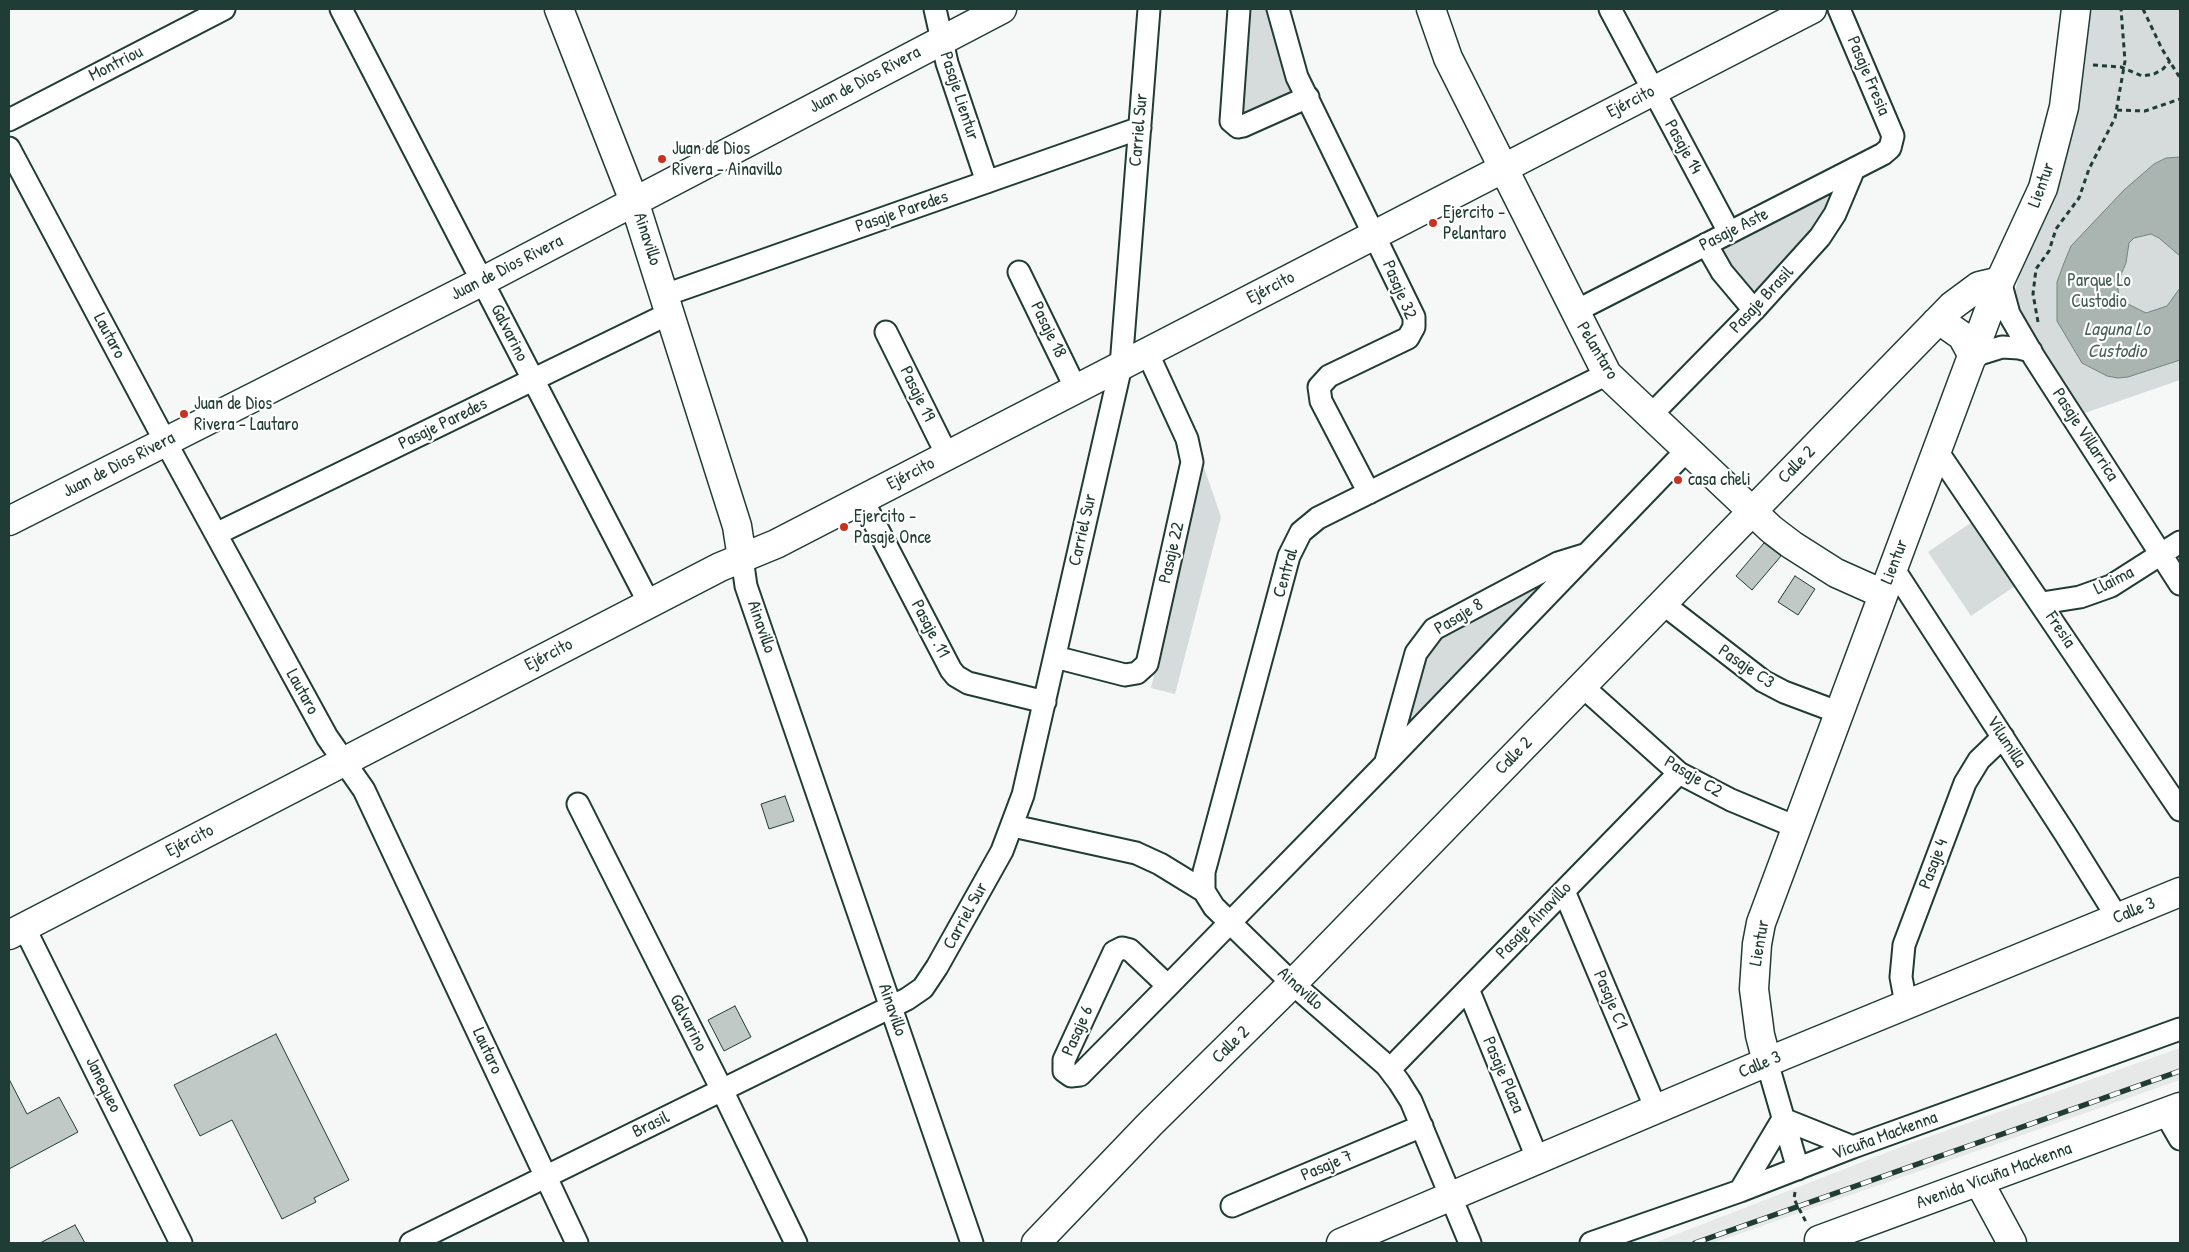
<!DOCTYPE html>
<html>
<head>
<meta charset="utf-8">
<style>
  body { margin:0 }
  #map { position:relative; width:2189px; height:1252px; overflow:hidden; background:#f6f7f7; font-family:"Patrick Hand",sans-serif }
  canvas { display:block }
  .frame { position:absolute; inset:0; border:10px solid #1f3d34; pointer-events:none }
</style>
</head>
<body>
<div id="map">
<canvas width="2189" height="1252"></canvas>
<div class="frame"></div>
</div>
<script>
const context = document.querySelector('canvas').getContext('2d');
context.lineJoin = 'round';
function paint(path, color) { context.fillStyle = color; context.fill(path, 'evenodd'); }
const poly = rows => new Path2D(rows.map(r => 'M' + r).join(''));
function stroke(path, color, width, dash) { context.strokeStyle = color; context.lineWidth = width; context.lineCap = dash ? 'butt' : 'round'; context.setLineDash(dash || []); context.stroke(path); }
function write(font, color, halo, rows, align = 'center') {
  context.font = font + ' "Patrick Hand",sans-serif'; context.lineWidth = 4.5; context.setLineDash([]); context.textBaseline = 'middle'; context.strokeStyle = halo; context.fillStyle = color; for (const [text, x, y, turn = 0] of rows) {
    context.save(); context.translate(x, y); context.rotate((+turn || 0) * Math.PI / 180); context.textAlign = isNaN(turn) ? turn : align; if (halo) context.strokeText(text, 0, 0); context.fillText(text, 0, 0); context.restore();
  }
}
paint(poly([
  [2180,1048,2180,1080,1713,1243,1654,1243,1914,1142]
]), '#e6e9e8');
paint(poly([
  [1246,9,1273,9,1296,92,1236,116],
  [2091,9,2180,9,2180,380,2082,414,2018,315,2014,296,2020,271,2058,182,2070,144,2078,106],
  [1838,189,1822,224,1759,291,1749,288,1720,254,1723,242],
  [1204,467,1221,517,1175,694,1151,688],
  [1975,520,2018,584,1971,616,1928,552],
  [1557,574,1400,743,1420,660,1437,634]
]), '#d6dcdb');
const water = poly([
  [2180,157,2180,256,2159,238,2151,234,2134,238,2129,243,2126,263,2117,284,2120,300,2146,313,2167,306,2180,288,2180,360,2128,377,2118,378,2107,376,2082,363,2057,321,2057,282,2064,263,2071,246,2124,190,2154,164,2166,158,2180,157]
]);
paint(water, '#aab5b1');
stroke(water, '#72857f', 1);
const building = poly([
  [1764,543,1781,556,1752,590,1736,576,1764,543],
  [1795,576,1815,589,1798,615,1778,602,1795,576],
  [785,796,794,821,769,829,761,804,785,796],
  [735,1006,751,1037,724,1051,708,1020,735,1006],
  [276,1034,349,1180,314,1198,316,1202,282,1219,232,1120,200,1136,174,1085,276,1034],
  [9,1079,27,1114,59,1097,78,1132,9,1169,9,1079],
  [75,1225,85,1243,40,1243,75,1225]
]);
paint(building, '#c0c9c6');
stroke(building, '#1f3d34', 1);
const street = poly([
  [341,9,649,603],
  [935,9,947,63,987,182],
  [1239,9,1231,121,1238,127,1243,126,1308,97],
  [1278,9,1297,77,1414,317,1414,327,1408,338,1329,376,1319,387,1321,401,1369,493],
  [1610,9,1729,232],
  [9,120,224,9],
  [9,148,165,441,327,737,364,790,577,1243],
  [1706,244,1722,272,1754,310],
  [1019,272,1076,389],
  [2000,281,2009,314,2034,357,2180,584],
  [665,295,1140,128],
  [1574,312,1883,154,1890,148,1893,136,1839,9],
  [886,332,947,455],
  [1973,356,2002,347,2019,348,2031,351],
  [1650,416,1754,310,1820,237,1835,214,1854,169],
  [1937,451,2180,810],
  [862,499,951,670,956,676,968,683,1045,702],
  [216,534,670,313],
  [742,558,746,586,972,1243],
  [1893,568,2066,835,2117,917],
  [1662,603,1763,681,1784,692,1840,713],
  [2042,603,2080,597,2111,586,2180,542],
  [1055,657,1125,675,1137,673,1147,664,1192,462,1187,439,1147,352],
  [1582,686,1679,773,1731,800,1796,827],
  [1386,761,1416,653,1434,629,1558,563,1584,555],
  [578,804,722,1090,796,1243],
  [1013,826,1136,853,1160,864,1204,891],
  [1564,891,1656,1109],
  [24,927,181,1243],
  [1168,986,1130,950,1122,948,1114,952,1064,1060,1064,1071,1071,1076,1080,1075,1168,986,1385,764,1687,450],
  [1468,989,1538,1160],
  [1906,1004,1901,977,1904,945,1965,783,1979,760,2003,737],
  [1767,1062,1798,1169],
  [1390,1069,1679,773],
  [2165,1113,2180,1139],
  [1740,1191,1783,1119,1853,1147],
  [1232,1206,1422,1126],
  [411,1243,907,999,923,988,937,967,1002,851,1023,795,1121,366,1149,9],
  [1470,1243,1411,1101,1399,1082,1386,1065,1293,984,1214,907,1204,891,1204,872,1289,556,1301,532,1318,518,1607,374],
  [1591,1243,1740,1191,1853,1147,2180,1029]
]);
const secondary = poly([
  [559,9,634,201,737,526,742,558],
  [1431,9,1448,58,1607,374,1771,529,1792,545,1836,573,1883,594],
  [1936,322,1945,324,1962,336,1973,356],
  [9,521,483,281,1002,9],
  [9,935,720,567,776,544,1812,9],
  [1767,1062,1760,1035,1754,989,1757,944,1761,923,2000,281,2043,188,2064,107,2076,9],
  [1979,1182,2012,1243],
  [1036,1243,1150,1124,1304,972,1952,306,1979,286,2000,281],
  [1341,1243,1767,1062,2180,892],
  [1821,1243,1819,1240,2180,1107]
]);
stroke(street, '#1f3d34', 25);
stroke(secondary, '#1f3d34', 31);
stroke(poly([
  [2143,9,2162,49,2180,78],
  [2093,65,2121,67,2142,76,2154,74,2163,69,2170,61],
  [2117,110,2145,111,2180,99],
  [2038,322,2033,294,2036,269,2049,251,2056,229,2079,198,2089,169,2115,118,2125,61,2121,9],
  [1795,1192,1794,1199,1806,1222]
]), '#1f3d34', 3, [5, 4]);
stroke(street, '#fff', 21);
stroke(secondary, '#fff', 28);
const rail = poly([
  [1695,1243,2180,1071]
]);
stroke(rail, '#1f3d34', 5.5);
stroke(rail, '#fff', 4, [11]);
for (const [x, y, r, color] of [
  [662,159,5,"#c8321e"],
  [1433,223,5,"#c8321e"],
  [184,414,5,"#c8321e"],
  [1678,480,5,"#c8321e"],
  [844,527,5,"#c8321e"]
]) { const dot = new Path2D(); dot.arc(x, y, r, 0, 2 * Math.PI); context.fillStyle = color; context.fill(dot); stroke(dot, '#fff', 2); }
write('18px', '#1f3d34', '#fff', [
  ["Montriou",116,64,-27],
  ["Pasaje Fresia",1868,76,67],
  ["Juan de Dios Rivera",865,80,-28],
  ["Pasaje Lientur",959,96,72],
  ["Ejército",1631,102,-27],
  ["Carriel Sur",1139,130,-85],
  ["Pasaje 14",1683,147,61],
  ["Lientur",2042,185,-70],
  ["Pasaje Paredes",902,212,-19],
  ["Pasaje Aste",1734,230,-27],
  ["Ainavillo",647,239,72],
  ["Juan de Dios Rivera",507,268,-27],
  ["Ejército",1271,288,-27],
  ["Pasaje 32",1399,290,67],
  ["Pasaje Brasil",1762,300,-47],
  ["Pasaje 18",1048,330,64],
  ["Galvarino",509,333,63],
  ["Lautaro",109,336,62],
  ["Pelantaro",1597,351,59],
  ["Pasaje 19",917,394,64],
  ["Pasaje Paredes",443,424,-26],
  ["Pasaje Villarrica",2085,435,57],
  ["Juan de Dios Rivera",119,465,-27],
  ["Calle 2",1797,465,-46],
  ["Ejército",911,474,-27],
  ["Carriel Sur",1083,530,-77],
  ["Pasaje 22",1172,553,-77],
  ["Lientur",1895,562,-69],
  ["Central",1286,573,-74],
  ["Llaima",2114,581,-27],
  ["Pasaje 8",1459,617,-31],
  ["Ainavillo",761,627,71],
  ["Pasaje .11",930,629,62],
  ["Fresia",2060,630,56],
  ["Ejército",549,655,-27],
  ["Pasaje C3",1746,667,34],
  ["Lautaro",302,692,61],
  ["Vilumilla",2006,742,57],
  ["Calle 2",1514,756,-46],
  ["Pasaje C2",1693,777,31],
  ["Ejército",190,841,-27],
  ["Pasaje 4",1934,864,-69],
  ["Calle 3",2134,911,-22],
  ["Carriel Sur",966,916,-61],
  ["Pasaje Ainavillo",1534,921,-46],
  ["Lientur",1760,943,-80],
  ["Ainavillo",1300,989,42],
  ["Pasaje C1",1610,1000,67],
  ["Ainavillo",892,1010,71],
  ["Galvarino",688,1023,63],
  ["Pasaje 6",1078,1031,-66],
  ["Calle 2",1231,1045,-45],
  ["Lautaro",487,1051,65],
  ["Calle 3",1760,1065,-23],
  ["Pasaje Plaza",1503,1075,67],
  ["Janequeo",103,1085,64],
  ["Brasil",651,1125,-26],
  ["Vicuña Mackenna",1885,1136,-20],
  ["Pasaje 7",1327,1166,-23],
  ["Avenida Vicuña Mackenna",1994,1176,-20]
]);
write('18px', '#1f3d34', '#fff', [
  ["Juan de Dios",672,149],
  ["Rivera - Ainavillo",672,170],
  ["Ejercito -",1443,213],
  ["Pelantaro",1443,234],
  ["Juan de Dios",194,404],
  ["Rivera - Lautaro",194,425],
  ["casa cheli",1688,480],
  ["Ejercito -",854,517],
  ["Pasaje Once",854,538]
], 'left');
write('18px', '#445d55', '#fff', [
  ["Parque Lo",2099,281],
  ["Custodio",2099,302]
]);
write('italic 19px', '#49615a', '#fff', [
  ["Laguna Lo",2117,330],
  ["Custodio",2117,352]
]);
</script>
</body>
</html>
